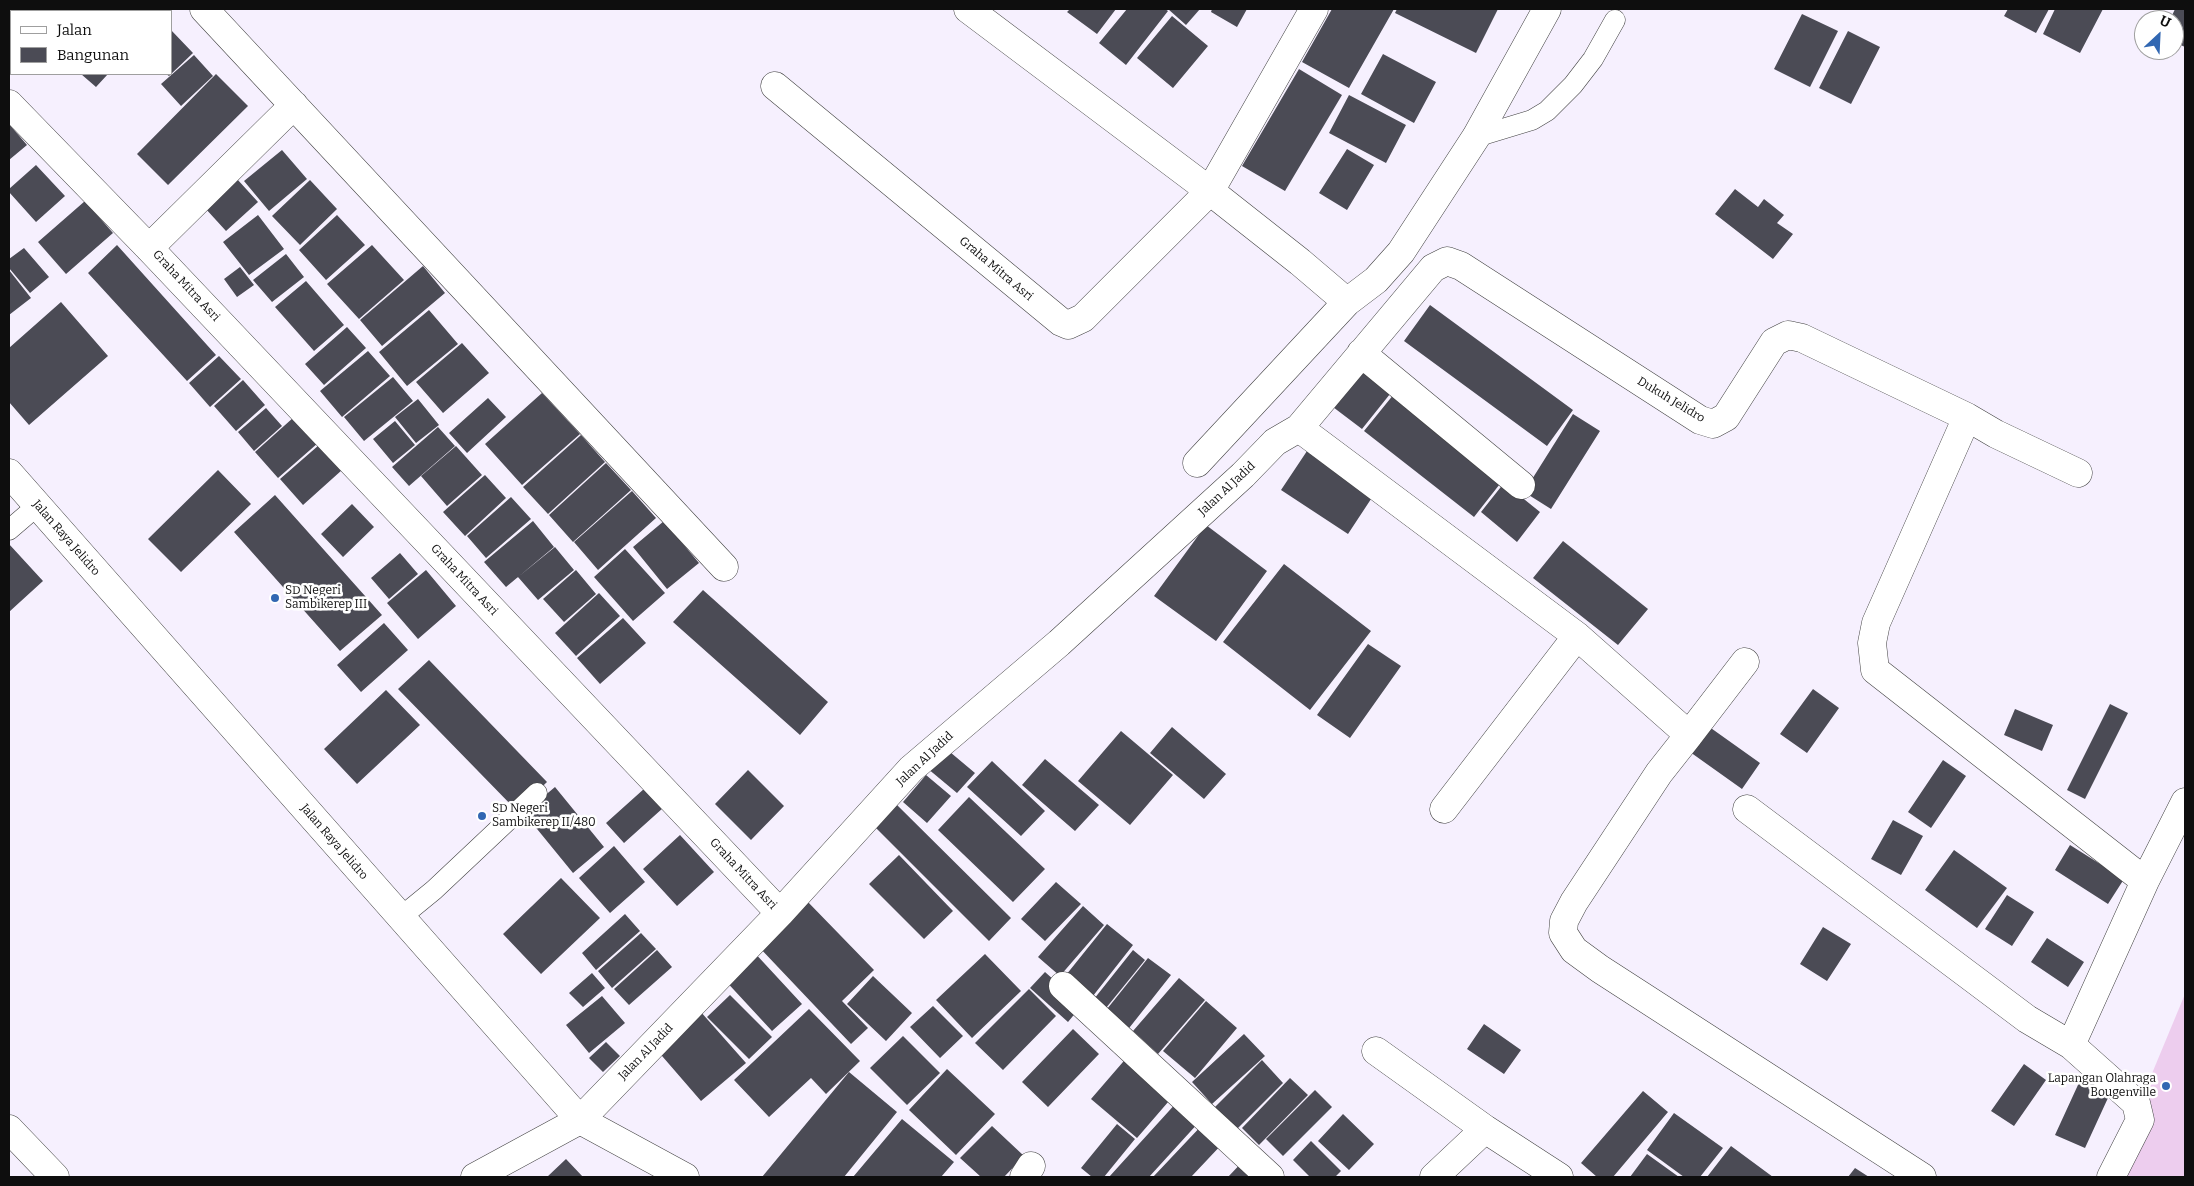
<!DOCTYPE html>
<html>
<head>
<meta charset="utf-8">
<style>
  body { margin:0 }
  #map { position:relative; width:2194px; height:1186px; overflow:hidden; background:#f6f0fe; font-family:Bitter,serif }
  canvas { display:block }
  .frame { position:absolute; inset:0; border:10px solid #0e0e0e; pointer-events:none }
  .legend { position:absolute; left:10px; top:10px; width:162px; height:65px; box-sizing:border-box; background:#fff; border:1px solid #9f9f9f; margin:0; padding:6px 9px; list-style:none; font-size:15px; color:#0e0e0e }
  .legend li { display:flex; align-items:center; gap:10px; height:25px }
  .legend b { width:25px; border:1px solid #9f9f9f }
  .north { position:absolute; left:2134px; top:10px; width:50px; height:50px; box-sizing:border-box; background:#fff; border:1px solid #9f9f9f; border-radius:50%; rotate:25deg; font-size:14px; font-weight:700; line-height:20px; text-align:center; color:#0e0e0e }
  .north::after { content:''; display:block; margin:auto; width:18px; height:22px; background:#3167b2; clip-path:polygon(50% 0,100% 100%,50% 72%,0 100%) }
</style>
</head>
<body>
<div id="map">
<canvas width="2194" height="1186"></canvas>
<div class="frame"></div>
<ul class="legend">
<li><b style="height:6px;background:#fff"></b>Jalan</li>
<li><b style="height:14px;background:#4b4b55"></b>Bangunan</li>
</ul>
<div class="north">U</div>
</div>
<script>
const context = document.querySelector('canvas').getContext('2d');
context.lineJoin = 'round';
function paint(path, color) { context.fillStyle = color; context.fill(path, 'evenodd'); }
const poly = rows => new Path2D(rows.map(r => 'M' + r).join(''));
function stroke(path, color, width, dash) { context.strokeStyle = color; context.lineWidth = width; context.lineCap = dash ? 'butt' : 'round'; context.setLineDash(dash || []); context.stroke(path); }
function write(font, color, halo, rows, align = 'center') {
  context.font = font + ' Bitter,serif'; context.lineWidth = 5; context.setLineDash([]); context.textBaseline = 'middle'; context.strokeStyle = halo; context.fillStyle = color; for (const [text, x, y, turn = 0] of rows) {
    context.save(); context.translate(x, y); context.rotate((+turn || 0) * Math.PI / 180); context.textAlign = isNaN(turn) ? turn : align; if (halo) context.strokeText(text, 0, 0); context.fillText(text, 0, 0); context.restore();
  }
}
paint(poly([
  [2185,994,2185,1177,2109,1177]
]), '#edcdee');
paint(poly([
  [9,9,37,9,35,11,11,11],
  [97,9,144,9,142,11,100,11],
  [1070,9,1116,9,1097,34,1067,12],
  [1127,9,1165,9,1168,11,1126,65,1099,43],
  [1168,9,1200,9,1186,25],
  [1212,9,1247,9,1237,27,1211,12],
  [1332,9,1394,9,1349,88,1302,62],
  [1397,9,1498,9,1476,53,1395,13],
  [2008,9,2049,9,2036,33,2004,16],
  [2055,9,2103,9,2080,53,2043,34],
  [2175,9,2185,9,2185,47,2174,42,2174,20,2170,20],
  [1802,14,1838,31,1810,87,1774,69],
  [1172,16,1208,46,1173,88,1137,58],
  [171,30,193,53,169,76,166,74,171,74],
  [1848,31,1880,47,1851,104,1819,88],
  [1383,54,1436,82,1414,123,1361,94],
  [194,55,213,76,181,106,161,84],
  [1299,69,1342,95,1285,191,1242,166],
  [81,74,108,74,96,87],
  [216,74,248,106,168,185,137,154],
  [1349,95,1406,125,1386,163,1329,133],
  [9,124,27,145,9,160],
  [1347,149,1374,165,1347,210,1319,193],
  [282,150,307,179,269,211,244,181],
  [36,165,65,196,36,222,9,192,9,189],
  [237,179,258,202,226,231,205,208],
  [310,180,337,209,300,245,272,216],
  [1735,189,1758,207,1764,199,1784,215,1777,223,1793,234,1773,259,1715,214],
  [85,201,113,233,66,274,38,242],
  [258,215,284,249,249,275,223,242],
  [337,215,365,245,326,280,299,250],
  [117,245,216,355,187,381,88,273],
  [372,245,404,280,359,319,327,284],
  [24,248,49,277,30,293,9,268,9,259],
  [286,254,304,277,272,302,253,280],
  [423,266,445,293,382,346,360,320],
  [240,267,254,285,237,297,224,279],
  [9,270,31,298,9,315],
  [306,281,344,325,314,351,275,307],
  [61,302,108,356,29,425,9,402,9,348],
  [1430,305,1573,410,1547,446,1404,341],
  [429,310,458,344,407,386,379,352],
  [347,327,366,348,324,385,305,364],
  [462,343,489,373,443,413,416,382],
  [368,351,390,376,342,417,320,391],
  [219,356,241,379,210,407,189,383],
  [1361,363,1394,389,1362,429,1329,404],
  [393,377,413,401,364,441,344,417],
  [243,380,265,405,236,431,214,406],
  [542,393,580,434,522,485,485,444],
  [1394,394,1503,480,1474,517,1364,431],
  [488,398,506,417,467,453,449,433],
  [418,399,439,425,416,443,395,417],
  [266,408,282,426,254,451,238,432],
  [1573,414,1600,431,1551,509,1524,492],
  [294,417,318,443,278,478,255,452],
  [395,421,415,445,393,463,373,439],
  [438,427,455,446,409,486,392,467],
  [581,435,605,462,548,514,523,487],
  [319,445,342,470,303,505,280,479],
  [456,446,482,475,447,506,421,476],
  [1307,451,1373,496,1348,534,1281,490],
  [606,463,631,490,573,542,549,515],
  [218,470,251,504,181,572,148,539],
  [485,475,506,498,465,536,443,512],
  [1504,483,1540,512,1517,542,1481,512],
  [632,491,656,518,598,570,574,542],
  [275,495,382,615,340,651,234,532],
  [511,497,531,519,486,558,467,536],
  [352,504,374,527,343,557,321,534],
  [533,521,554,547,506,587,484,562],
  [664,521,699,563,667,589,633,547],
  [1206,525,1267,571,1216,641,1154,596],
  [1563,541,1648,609,1618,645,1533,578],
  [9,544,43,581,9,612],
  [555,547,574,570,538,600,518,577],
  [625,549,665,593,633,621,594,577],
  [400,553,418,574,389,599,371,578],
  [1284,564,1371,631,1310,710,1223,642],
  [426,570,456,606,418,639,387,603],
  [576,570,596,594,564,622,543,599],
  [703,590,828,702,800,735,673,622],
  [599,593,620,616,576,656,555,633],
  [623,618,646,643,600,684,577,658],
  [384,623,408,650,361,692,337,665],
  [1368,644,1401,666,1350,738,1317,715],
  [429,660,547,782,517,811,398,689],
  [1813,689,1839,708,1807,753,1780,734],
  [386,690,420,725,357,784,324,749],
  [2110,704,2128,713,2085,799,2067,790],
  [2015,709,2053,725,2042,751,2004,735],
  [1708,726,1760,763,1742,789,1690,752],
  [1172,727,1226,774,1204,799,1150,753],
  [1121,731,1173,775,1130,825,1078,781],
  [944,747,975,773,957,793,927,768],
  [1045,759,1099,805,1075,831,1022,785],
  [1943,760,1966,776,1931,828,1908,812],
  [992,761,1045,811,1021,836,967,787],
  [748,770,784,806,751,840,715,804],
  [926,775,951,796,927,823,903,802],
  [555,787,604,847,573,873,524,813],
  [645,788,663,808,624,843,606,823],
  [969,797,1045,869,1013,902,938,830],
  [896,804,1011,918,989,941,874,826],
  [1893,820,1923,836,1901,875,1871,859],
  [680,835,714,872,677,906,643,869],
  [2070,845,2124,879,2108,904,2055,870],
  [614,846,645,882,610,913,579,878],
  [1954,850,2007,888,1977,928,1925,890],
  [899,855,953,911,924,939,869,884],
  [561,878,600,918,541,974,503,934],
  [1056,882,1081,904,1045,941,1021,919],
  [2007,895,2034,912,2012,946,1985,929],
  [806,900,874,970,842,1001,868,1028,851,1044,758,946],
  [1083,906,1104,925,1060,976,1038,957],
  [625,914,640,931,596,970,582,953],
  [1107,924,1133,945,1089,1001,1062,980],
  [1823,927,1851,944,1827,981,1800,964],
  [641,933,656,949,612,988,598,971],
  [2047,938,2084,962,2068,987,2031,962],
  [657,950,672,967,629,1005,614,989],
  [752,950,802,1004,772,1031,722,977],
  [1133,950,1145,960,1106,1008,1094,999],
  [985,954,1021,991,972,1038,936,1000],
  [1148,958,1171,975,1126,1032,1103,1014],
  [1045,972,1082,1005,1068,1022,1030,988],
  [592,973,605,988,583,1007,569,993],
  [873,976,912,1013,886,1041,847,1004],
  [1179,978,1205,1000,1158,1054,1133,1031],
  [1029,989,1056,1016,1003,1070,975,1043],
  [730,995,772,1037,749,1059,707,1017],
  [602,996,625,1023,589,1053,566,1025],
  [1206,1001,1237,1028,1195,1078,1163,1051],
  [933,1006,963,1036,940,1058,910,1027],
  [809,1009,860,1061,826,1094,811,1078,769,1117,734,1080],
  [700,1011,746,1063,701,1101,656,1049],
  [1484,1024,1521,1050,1504,1074,1467,1049],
  [1073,1029,1099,1054,1048,1107,1022,1082],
  [1244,1034,1265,1056,1212,1104,1192,1082],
  [903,1036,940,1073,907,1105,870,1068],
  [606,1042,620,1056,603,1072,589,1058],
  [1129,1055,1175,1094,1137,1138,1091,1099],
  [1262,1060,1283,1083,1237,1129,1215,1107],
  [2024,1064,2046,1080,2014,1126,1991,1111],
  [947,1069,995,1114,956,1155,909,1110],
  [849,1072,897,1112,844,1177,762,1177],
  [2083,1074,2113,1087,2085,1148,2055,1135],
  [1290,1078,1308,1095,1259,1145,1242,1128],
  [1315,1090,1332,1107,1283,1156,1266,1139],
  [1643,1091,1668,1112,1613,1177,1597,1177,1581,1163],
  [1178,1101,1200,1121,1149,1177,1109,1177],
  [1674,1113,1723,1148,1700,1177,1684,1177,1647,1150],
  [1343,1114,1374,1144,1349,1170,1318,1141],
  [902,1119,954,1162,941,1177,853,1177],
  [1204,1123,1224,1142,1191,1177,1153,1177],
  [1117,1124,1135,1139,1104,1177,1092,1177,1081,1168],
  [992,1126,1024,1156,1004,1177,981,1177,960,1158],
  [1311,1141,1341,1171,1335,1177,1310,1177,1293,1160],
  [1731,1146,1773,1177,1707,1177],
  [1647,1154,1679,1177,1630,1177],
  [566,1159,583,1177,547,1177],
  [1245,1159,1266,1177,1228,1177],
  [1855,1168,1869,1177,1848,1177]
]), '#4b4b55');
const service = poly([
  [1476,137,1532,120,1547,111,1573,85,1593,59,1615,20],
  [9,530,37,506],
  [401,917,434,890,537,793]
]);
const minor = poly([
  [204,9,724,567],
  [968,9,1210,191,1300,262,1347,302],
  [775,86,1061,322,1068,325,1083,318,1210,191,1314,9],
  [9,104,149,248,780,913],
  [149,248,294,105],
  [1361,353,1521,485],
  [1967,417,1876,623,1872,643,1875,670,2145,881],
  [1299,428,1577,636,1689,735,1745,662],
  [1197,463,1347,302,1376,280,1401,252,1476,137,1547,9],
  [9,473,580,1120,780,913,911,769,1059,643,1243,475,1275,442,1299,428,1433,268,1447,261,1461,266,1700,420,1713,424,1726,417,1774,342,1788,335,1802,338,1967,417,1996,434,2078,473],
  [1689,735,1659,773,1574,902,1564,921,1563,933,1574,950,1600,969,1922,1177],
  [1444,809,1577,636],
  [1747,809,2027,1019,2071,1045,2136,1103,2140,1120,2111,1177],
  [1063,986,1270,1177],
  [2071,1045,2145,881,2185,802],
  [1376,1051,1485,1129,1559,1177],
  [9,1129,55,1177],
  [1024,1177,1031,1166],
  [1434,1177,1485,1129]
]);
const tertiary = poly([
  [475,1177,580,1120,685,1177]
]);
stroke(service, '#414141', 21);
stroke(minor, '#414141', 29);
stroke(tertiary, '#414141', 29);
stroke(service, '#fff', 20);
stroke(minor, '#fff', 28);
stroke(tertiary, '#fff', 28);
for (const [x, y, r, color] of [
  [275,598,5,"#3167b2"],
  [482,816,5,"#3167b2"],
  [2166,1086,5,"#3167b2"]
]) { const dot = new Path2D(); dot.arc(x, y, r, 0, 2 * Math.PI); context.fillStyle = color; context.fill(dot); stroke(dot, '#fff', 2); }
write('12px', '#0e0e0e', '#fff', [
  ["Graha Mitra Asri",996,269,40],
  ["Graha Mitra Asri",186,286,47],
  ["Dukuh Jelidro",1671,400,31],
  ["Jalan Al Jadid",1227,489,-43],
  ["Jalan Raya Jelidro",66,538,49],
  ["Graha Mitra Asri",464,580,47],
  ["Jalan Al Jadid",925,759,-43],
  ["Jalan Raya Jelidro",334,842,49],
  ["Graha Mitra Asri",743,874,47],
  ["Jalan Al Jadid",646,1052,-46]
]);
write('12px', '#0e0e0e', '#fff', [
  ["SD Negeri",285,591],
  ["Sambikerep III",285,605],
  ["SD Negeri",492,809],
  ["Sambikerep II/480",492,823],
  ["Lapangan Olahraga",2156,1079,"right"],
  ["Bougenville",2156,1093,"right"]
], 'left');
</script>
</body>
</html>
